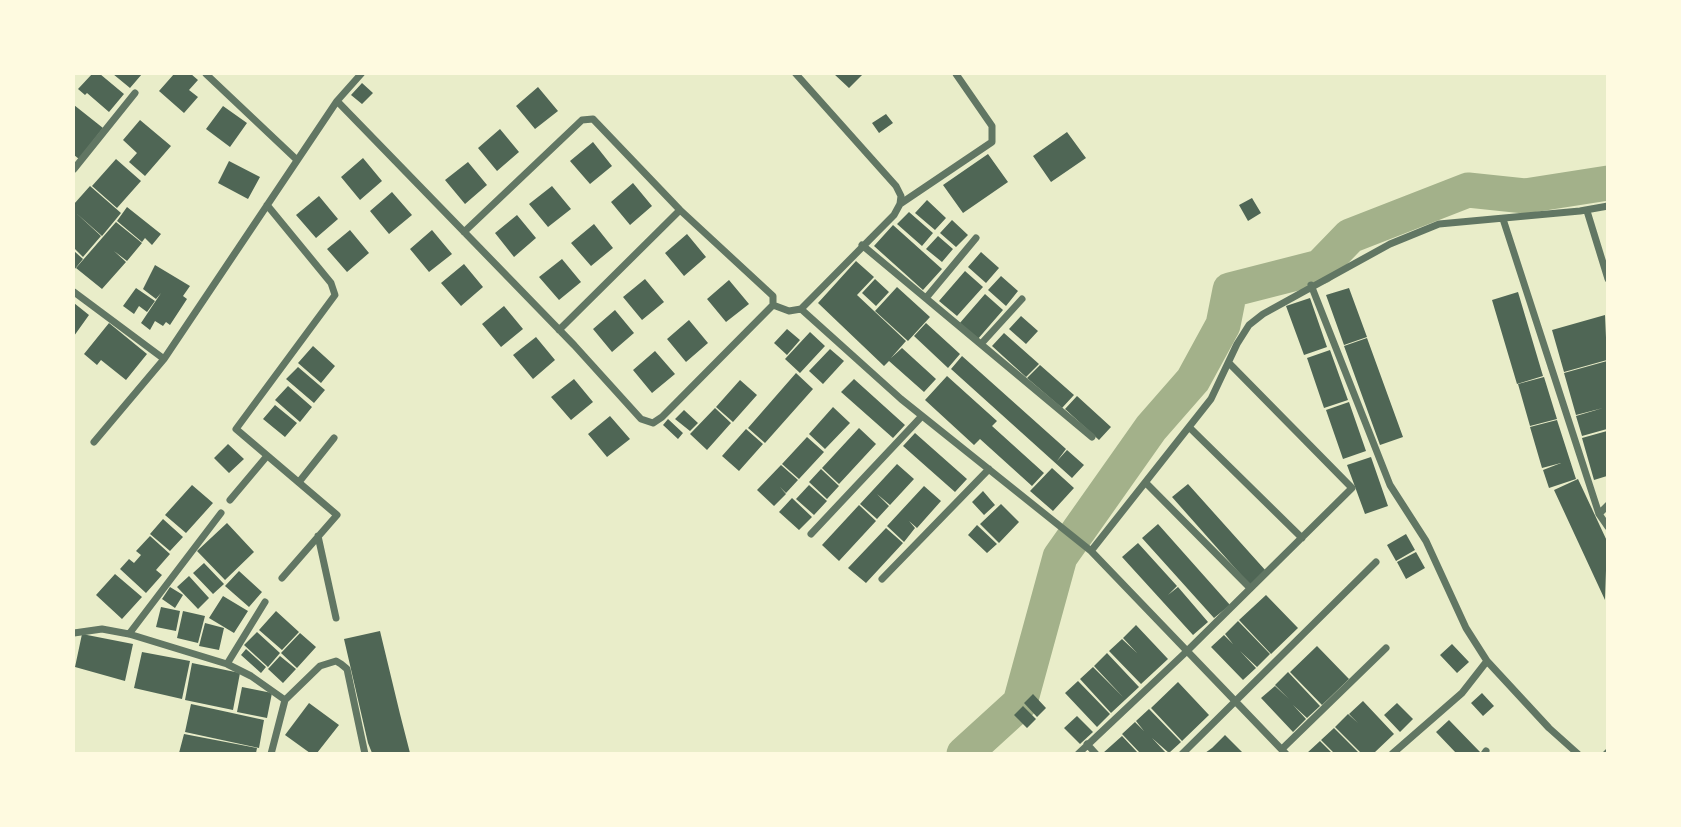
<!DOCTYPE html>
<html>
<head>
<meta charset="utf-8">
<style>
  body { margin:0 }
  #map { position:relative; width:1681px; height:827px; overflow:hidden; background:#e9edc9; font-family:Mulish,sans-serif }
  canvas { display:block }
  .frame { position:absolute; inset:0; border:75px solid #fefae0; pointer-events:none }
</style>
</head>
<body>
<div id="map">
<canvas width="1681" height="827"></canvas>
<div class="frame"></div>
</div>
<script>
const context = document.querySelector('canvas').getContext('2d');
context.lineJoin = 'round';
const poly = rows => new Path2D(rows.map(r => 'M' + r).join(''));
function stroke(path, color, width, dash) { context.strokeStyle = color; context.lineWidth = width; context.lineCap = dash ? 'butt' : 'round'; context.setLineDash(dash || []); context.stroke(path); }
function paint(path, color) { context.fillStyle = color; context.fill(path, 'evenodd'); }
stroke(poly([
  [964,754,1020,703,1060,557,1151,428,1193,380,1223,325,1230,290,1320,267,1350,236,1468,190,1525,196,1608,183]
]), '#a3b18a', 35);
paint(poly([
  [92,74,100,74,124,94,109,112,87,93,85,95,78,89],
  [113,74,142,74,130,88],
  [174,74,191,74,198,80,189,90,198,97,184,113,159,91],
  [834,74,863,74,849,88],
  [362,83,373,93,362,104,351,95],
  [538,87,558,111,535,129,516,106],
  [74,105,103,128,79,159,74,155],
  [223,106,247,123,230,147,206,129],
  [886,114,893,123,879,133,872,123],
  [140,120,171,146,145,176,129,162,137,153,123,140],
  [500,129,519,152,497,171,478,148],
  [1067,132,1086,158,1051,182,1033,156],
  [593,142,612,166,590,184,570,161],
  [988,154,1008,182,963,213,943,185],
  [363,158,382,181,360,200,341,177],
  [116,159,141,181,117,208,92,186],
  [229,161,260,177,248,199,218,183],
  [468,162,487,185,465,204,445,180],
  [633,183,652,206,630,225,611,202],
  [90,186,121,213,102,236,76,213,101,236,83,257,74,248,74,204],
  [552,186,571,209,548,227,529,204],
  [392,192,412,215,389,234,370,211],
  [319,196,338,219,316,238,296,215],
  [1252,198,1261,213,1248,221,1239,205],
  [927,200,946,218,935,230,915,213],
  [127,207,161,234,152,245,145,238,142,242,117,221],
  [909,212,933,233,922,246,897,224],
  [517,215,536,238,514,257,495,233],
  [952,220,968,235,956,247,940,233],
  [116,222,142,243,127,261,114,251,126,262,102,289,76,268],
  [594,224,613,248,591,266,571,243],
  [893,225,942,269,923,290,874,246],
  [350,230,369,253,347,272,327,249],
  [432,230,452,254,429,272,410,249],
  [687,234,706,257,684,276,665,253],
  [938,236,953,249,942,262,926,249],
  [74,251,83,259,74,270],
  [981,252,999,268,986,283,968,267],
  [562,259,581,282,559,300,539,277],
  [856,261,874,277,857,295,906,341,891,358,902,348,936,379,924,392,889,361,884,366,818,303],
  [464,264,483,287,461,306,441,283],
  [155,265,190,286,183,296,187,299,170,325,166,322,163,326,155,321,150,330,141,323,161,293,156,299,143,289],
  [965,271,983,287,957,316,939,301],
  [1001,276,1018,291,1006,306,988,290],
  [645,279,664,302,642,320,623,297],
  [875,279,889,292,876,306,862,293],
  [729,280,749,304,726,322,707,299],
  [897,287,930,317,908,341,875,311],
  [136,288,155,301,147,312,139,306,134,314,123,306],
  [1349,288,1367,337,1344,345,1326,295],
  [1518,292,1543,376,1517,384,1492,300],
  [985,294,1003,310,977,340,959,324],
  [1310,298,1327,347,1304,355,1286,306],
  [74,303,89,315,74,336],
  [504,306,523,329,501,347,482,324],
  [615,310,634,333,612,352,593,329],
  [1605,315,1607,360,1564,372,1552,330],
  [1021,316,1038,331,1026,344,1009,329],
  [689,320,708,343,686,362,667,339],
  [109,323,147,354,126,380,101,360,97,365,84,354],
  [926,323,960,354,948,368,914,336],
  [787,329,800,340,787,355,774,343],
  [810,332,825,346,800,373,785,359],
  [1004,333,1039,364,1026,377,992,346],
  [536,337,555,360,533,379,513,355],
  [1367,338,1403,437,1380,445,1344,346],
  [313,346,335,366,321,383,298,363],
  [830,349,844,361,823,384,809,371],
  [1330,350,1348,400,1324,408,1307,358],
  [655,351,675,374,652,393,633,370],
  [962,356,1066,449,1057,461,1067,450,1084,465,1072,478,951,369],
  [1607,361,1607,429,1582,436,1576,416,1603,408,1576,415,1564,373],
  [1040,365,1074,395,1062,408,1027,378],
  [298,367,325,390,314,403,286,379],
  [796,373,813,389,765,443,748,428],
  [947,376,997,421,992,426,1044,473,1032,486,980,439,974,445,925,400],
  [1544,377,1557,419,1530,426,1518,384],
  [574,379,593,402,571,420,551,397],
  [854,379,905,425,893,438,841,392],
  [740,380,757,395,733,422,716,407],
  [288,386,312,407,300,422,275,400],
  [1077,396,1111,427,1099,440,1065,409],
  [1349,402,1366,451,1343,459,1326,410],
  [275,405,297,423,285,437,263,419],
  [833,407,850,423,825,449,809,434],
  [715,408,731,423,707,450,690,434],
  [684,410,698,423,690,431,675,419],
  [610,416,630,439,607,457,588,434],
  [668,419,683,433,678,439,663,425],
  [1557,420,1576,479,1549,488,1543,470,1561,463,1542,468,1530,427],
  [859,428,876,444,839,484,822,468],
  [746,429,763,444,739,471,722,456],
  [1607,431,1607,476,1594,480,1582,438],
  [915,433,967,479,955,492,903,446],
  [807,437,824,452,799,479,782,464],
  [228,444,244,459,229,473,214,458],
  [1371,457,1388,506,1365,514,1347,465],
  [897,464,914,479,890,505,877,494,889,506,877,519,860,504],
  [781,465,798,480,786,493,780,487,786,494,774,506,757,490],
  [1052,468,1074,488,1053,511,1030,491],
  [821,469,839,486,827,499,809,482],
  [1578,479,1607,541,1605,600,1554,490],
  [1188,484,1266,571,1250,585,1172,497],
  [192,485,213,503,186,533,165,515],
  [809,485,827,501,814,515,796,499],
  [924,486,941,501,917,528,909,521,915,528,904,542,887,526],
  [983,491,995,505,984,515,972,502],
  [792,498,812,517,799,530,779,512],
  [1001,504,1019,522,999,543,980,524],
  [859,505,876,521,839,561,822,545],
  [163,519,183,537,170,551,150,534],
  [227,523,254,552,225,580,197,551],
  [1158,524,1230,605,1214,618,1142,538],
  [977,525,997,544,987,553,968,535],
  [886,528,903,543,866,583,848,568],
  [1406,534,1415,550,1396,561,1387,545],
  [150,536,170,554,156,570,162,575,146,593,120,569,129,559,134,563,141,555,136,551],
  [1138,543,1177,586,1168,595,1178,587,1208,622,1193,635,1122,557],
  [1416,552,1425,568,1406,579,1397,562],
  [204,563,224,584,213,594,193,573],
  [239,571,262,592,249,607,225,586],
  [115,574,142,597,122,619,96,595],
  [189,576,209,598,198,609,177,587],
  [170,587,183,595,175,608,162,599],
  [1266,595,1298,628,1271,654,1239,620],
  [223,596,248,611,234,633,209,618],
  [161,607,180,611,176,631,156,627],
  [183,611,205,616,198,643,177,638],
  [276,611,299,632,282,650,259,630],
  [1238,621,1270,654,1257,667,1240,651,1256,668,1243,680,1211,647,1224,635,1233,644,1225,634],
  [205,623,224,628,219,650,199,646],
  [1136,625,1168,659,1141,684,1109,651,1122,639,1137,653,1123,638],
  [380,631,400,714,410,753,372,753,368,743,344,639],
  [257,632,280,653,268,667,244,645],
  [300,633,316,647,297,668,281,653],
  [82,634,133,644,125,681,75,667],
  [1452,644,1469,662,1457,673,1440,655],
  [1317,646,1349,679,1322,705,1290,672],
  [246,649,266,667,261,673,241,655],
  [142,652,190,661,182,699,134,688],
  [1107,653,1139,687,1111,713,1080,679,1093,667,1123,697,1094,666],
  [280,656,296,669,283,683,268,669],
  [192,663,240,673,233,710,185,700],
  [1288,672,1320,706,1307,718,1293,705,1306,719,1293,732,1261,698,1275,686,1289,699,1275,685],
  [1078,681,1110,714,1097,727,1065,693],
  [1178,682,1209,715,1182,741,1151,708],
  [242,687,272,693,267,718,237,712],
  [1482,693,1494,706,1483,716,1471,703],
  [1033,694,1046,708,1037,717,1024,703],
  [1363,701,1394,734,1374,753,1361,753,1335,727,1348,714,1358,723,1349,714],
  [309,703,339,725,317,753,310,753,285,735],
  [1397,703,1413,719,1400,732,1384,715],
  [191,704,264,720,259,748,185,732],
  [1023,706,1036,719,1027,728,1014,715],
  [1149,709,1181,742,1169,753,1152,738,1166,753,1140,753,1122,734,1135,722,1144,731,1136,721],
  [1077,716,1093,732,1080,744,1064,728],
  [1449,720,1481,753,1456,753,1436,732],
  [1334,728,1359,753,1334,753,1321,740],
  [184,734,257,748,256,753,179,753],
  [1225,735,1243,753,1205,753,1212,748],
  [1122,736,1138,753,1103,753],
  [1320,741,1332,753,1307,753]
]), '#4f6655');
stroke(poly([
  [206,74,297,160],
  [337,101,574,345,641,419,653,423,662,417,773,305],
  [74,169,135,93],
  [900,204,992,142,992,126,956,74],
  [267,205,331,283,335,295,236,429,337,515,282,578],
  [1587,211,1608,279],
  [1503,219,1599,514,1608,527],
  [464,232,582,120,593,119,680,210,773,296,773,305],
  [862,245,1092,437],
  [1311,285,1390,485,1426,541,1466,628,1487,661,1549,728,1578,754],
  [74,292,164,359],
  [926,298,976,238],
  [773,305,789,311,801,309,894,215,900,204,901,196,896,186,796,74],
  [801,309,901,399,1091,551,1286,754],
  [559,330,680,210],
  [981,344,1022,299],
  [1189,427,1302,538],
  [94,442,164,359,337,101,361,74],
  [299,482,334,438],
  [1146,483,1250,588],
  [230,500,267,456],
  [1599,514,1608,505],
  [811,534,922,416],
  [318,536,336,618],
  [1091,551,1211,399,1237,344,1249,325,1263,314,1390,244,1439,224,1580,211,1608,206],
  [882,579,989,469],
  [74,633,102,629,129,634,227,664,251,676,285,700,271,754],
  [129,634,221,513],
  [227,664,265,602],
  [285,700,320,666,336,661,341,664,347,669,365,754],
  [1087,744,1096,754],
  [1282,749,1386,648],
  [1078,754,1186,652,1352,488,1229,363],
  [1182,754,1376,562],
  [1392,754,1462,693,1487,661],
  [1484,754,1486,751],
  [1606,754,1608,752]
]), '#617663', 7);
</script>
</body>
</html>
